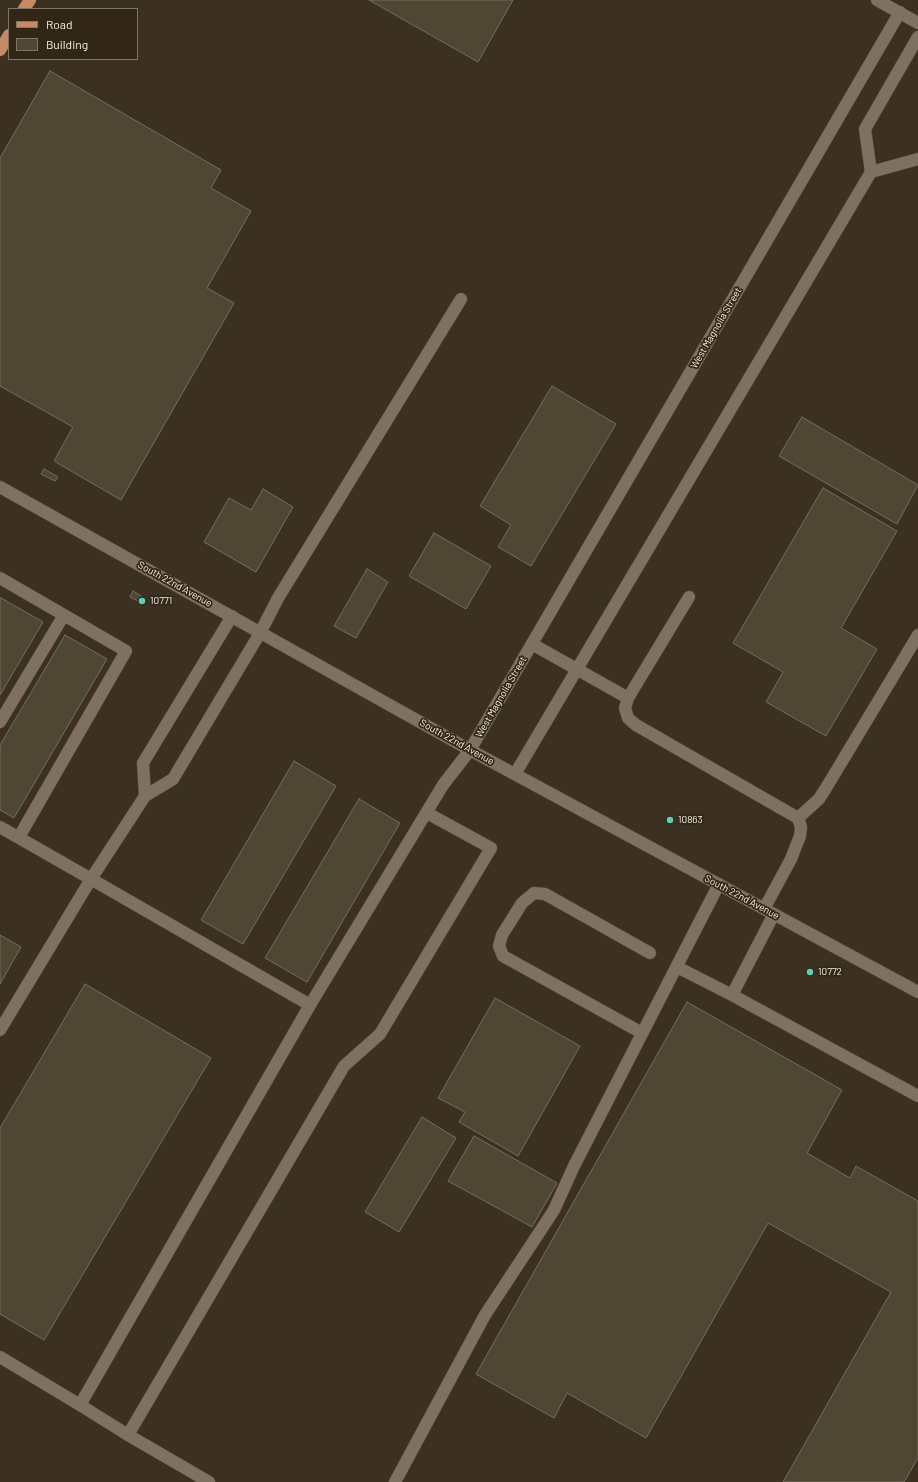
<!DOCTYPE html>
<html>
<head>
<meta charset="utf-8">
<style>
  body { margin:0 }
  #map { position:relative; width:918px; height:1482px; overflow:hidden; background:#3c3021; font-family:Barlow,sans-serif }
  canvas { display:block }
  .legend { position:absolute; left:8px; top:8px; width:130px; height:52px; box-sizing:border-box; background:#322617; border:1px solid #81766a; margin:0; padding:5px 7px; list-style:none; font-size:12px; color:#f8efe6 }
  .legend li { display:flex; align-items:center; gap:8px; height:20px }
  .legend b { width:20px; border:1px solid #81766a }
</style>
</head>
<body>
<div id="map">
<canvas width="918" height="1482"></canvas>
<ul class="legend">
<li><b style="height:5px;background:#c68b66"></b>Road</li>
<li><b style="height:11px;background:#4d4734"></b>Building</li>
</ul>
</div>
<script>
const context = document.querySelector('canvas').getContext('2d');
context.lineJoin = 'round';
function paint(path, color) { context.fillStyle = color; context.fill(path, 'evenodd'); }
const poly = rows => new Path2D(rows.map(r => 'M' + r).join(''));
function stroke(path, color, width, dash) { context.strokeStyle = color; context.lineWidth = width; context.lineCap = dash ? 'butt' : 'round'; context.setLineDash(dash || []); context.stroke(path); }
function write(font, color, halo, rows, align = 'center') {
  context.font = font + ' Barlow,sans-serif'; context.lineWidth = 3.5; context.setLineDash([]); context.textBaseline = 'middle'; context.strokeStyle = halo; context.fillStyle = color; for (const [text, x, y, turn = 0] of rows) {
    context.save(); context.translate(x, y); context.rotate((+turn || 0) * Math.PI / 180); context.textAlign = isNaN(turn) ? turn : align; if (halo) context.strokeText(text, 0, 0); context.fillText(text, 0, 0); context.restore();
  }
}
const building = poly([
  [369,0,513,0,478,62,369,0],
  [50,71,221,170,211,188,251,211,207,288,234,303,121,500,54,461,73,427,0,386,0,158,50,71],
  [552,386,616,424,531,566,498,547,511,525,480,506,552,386],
  [802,417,918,485,897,524,779,456,802,417],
  [44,469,58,477,55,481,41,474,44,469],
  [823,488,897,531,841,628,877,649,826,736,766,702,783,672,733,643,823,488],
  [263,489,293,507,256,572,204,542,229,498,251,510,263,489],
  [434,533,491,566,466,609,409,576,434,533],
  [367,569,388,582,356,638,334,626,367,569],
  [133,591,146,599,144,604,130,597,133,591],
  [1,598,43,622,0,695,0,600,1,598],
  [65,635,107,659,14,818,0,810,0,745,65,635],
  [294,761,336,786,243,944,201,920,294,761],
  [359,799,400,823,307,982,265,958,359,799],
  [0,935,21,947,0,984,0,935],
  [85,984,211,1058,44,1340,0,1314,0,1128,85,984],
  [495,998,580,1046,518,1156,459,1122,465,1112,438,1098,495,998],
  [687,1002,842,1090,807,1153,850,1178,856,1166,918,1201,918,1458,904,1482,783,1482,891,1292,768,1223,646,1438,567,1393,554,1418,476,1374,687,1002],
  [422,1117,456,1138,399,1232,365,1212,422,1117],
  [474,1136,557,1183,532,1227,448,1181,474,1136]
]);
paint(building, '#4d4734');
stroke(building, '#756f5b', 1);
const minor = poly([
  [877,0,918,23],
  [871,172,918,159],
  [0,487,470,750,918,992],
  [0,578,126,651,19,837],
  [232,616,143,763,145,796,173,779,260,633,278,598,461,299],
  [532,644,628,698,625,708,628,718,636,725,798,818,801,827,800,836,791,859,764,909],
  [628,698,689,597],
  [0,722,64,615],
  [515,774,871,172,865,129,918,37],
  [145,796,91,879,310,1005,443,785,470,750,900,12],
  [798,818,819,799,826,788,918,635],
  [0,827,91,879,0,1030],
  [677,967,732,995,918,1096],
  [732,995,774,914],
  [642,1033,503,956,499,946,502,935,522,903,534,893,545,894,650,953],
  [0,1357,80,1405,310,1005],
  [80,1405,128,1435,344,1066,380,1034,491,848,427,813],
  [128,1435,209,1482],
  [395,1482,485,1315,554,1210,574,1166,719,884]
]);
const major = poly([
  [24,9,30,0],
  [0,50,9,35]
]);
stroke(minor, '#564c3e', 13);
stroke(major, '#564c3e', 13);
stroke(minor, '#7f705f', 12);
stroke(major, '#c68b66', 12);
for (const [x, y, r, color] of [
  [142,601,4,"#5cceba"],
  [670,820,4,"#5cceba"],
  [810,972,4,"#5cceba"]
]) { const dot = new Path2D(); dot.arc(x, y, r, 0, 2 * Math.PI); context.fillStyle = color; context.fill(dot); stroke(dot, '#322617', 1.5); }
write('10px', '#f8efe6', '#322617', [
  ["West Magnolia Street",716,328,-60],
  ["South 22nd Avenue",175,584,29],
  ["West Magnolia Street",501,697,-60],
  ["South 22nd Avenue",457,742,29],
  ["South 22nd Avenue",742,897,28]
]);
write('10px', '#f8efe6', '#322617', [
  ["10771",150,601],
  ["10863",678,820],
  ["10772",818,972]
], 'left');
</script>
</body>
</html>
